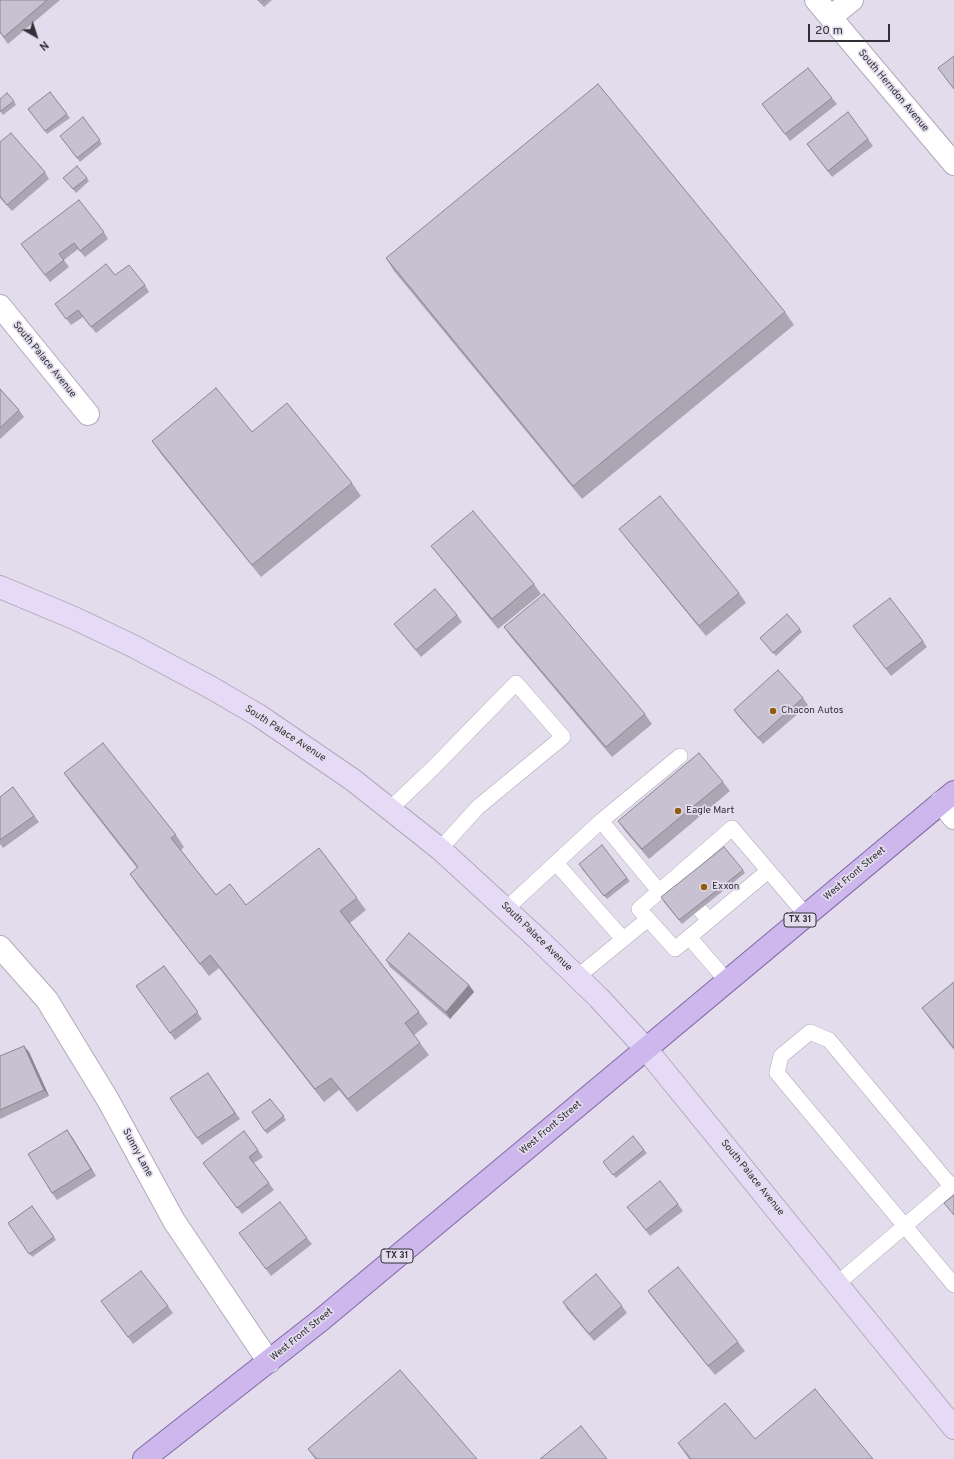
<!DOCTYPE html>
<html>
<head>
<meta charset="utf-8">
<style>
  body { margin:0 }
  #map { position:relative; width:954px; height:1459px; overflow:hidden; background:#e2dced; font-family:Overpass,sans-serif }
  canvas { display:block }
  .north { position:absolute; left:16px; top:16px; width:40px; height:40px; -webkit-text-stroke:3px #e2dced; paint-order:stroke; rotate:141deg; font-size:11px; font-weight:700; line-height:16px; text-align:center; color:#323037 }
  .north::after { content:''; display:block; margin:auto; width:14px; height:18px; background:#323037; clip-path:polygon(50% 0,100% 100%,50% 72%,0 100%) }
  .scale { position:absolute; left:808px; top:24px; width:82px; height:18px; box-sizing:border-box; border:2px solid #323037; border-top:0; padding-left:5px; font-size:12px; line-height:14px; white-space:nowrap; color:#323037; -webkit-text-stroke:3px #e2dced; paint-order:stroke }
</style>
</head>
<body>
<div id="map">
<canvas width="954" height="1459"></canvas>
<div class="north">N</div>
<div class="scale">20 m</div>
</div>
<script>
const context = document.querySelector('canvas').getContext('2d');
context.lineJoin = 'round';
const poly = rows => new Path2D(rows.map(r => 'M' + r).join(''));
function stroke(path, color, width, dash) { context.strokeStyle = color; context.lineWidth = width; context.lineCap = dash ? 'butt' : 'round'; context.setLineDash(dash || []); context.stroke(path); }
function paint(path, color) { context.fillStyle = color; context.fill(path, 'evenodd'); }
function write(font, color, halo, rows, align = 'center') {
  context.font = font + ' Overpass,sans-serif'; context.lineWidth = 3.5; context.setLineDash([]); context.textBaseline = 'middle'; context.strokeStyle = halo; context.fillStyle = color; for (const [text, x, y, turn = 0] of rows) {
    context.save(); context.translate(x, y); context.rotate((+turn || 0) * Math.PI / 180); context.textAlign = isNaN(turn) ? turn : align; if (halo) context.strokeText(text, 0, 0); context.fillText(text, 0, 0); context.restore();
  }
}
const lane = poly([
  [391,808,433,768,516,683,563,737,478,807,440,849],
  [556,863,623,939],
  [768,871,675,949,639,909,732,828,806,915],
  [659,891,601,821,680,756],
  [506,909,601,821],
  [700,910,709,920],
  [689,937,727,981],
  [577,977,648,919],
  [951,1186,829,1040,810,1032,781,1056,777,1073,954,1285],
  [838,1283,954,1184]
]);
const street = poly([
  [816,0,954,164],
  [831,17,852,0],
  [0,306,88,414],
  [941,802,954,818],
  [0,947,47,1000,108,1100,174,1221,269,1362]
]);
const secondary = poly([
  [0,587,74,618,133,646,210,687,258,715,353,780,440,849,537,938,599,998,646,1049,954,1428]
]);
const primary = poly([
  [144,1459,321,1320,954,792]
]);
stroke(lane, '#b0aaba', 16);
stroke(street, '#b0aaba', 24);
stroke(secondary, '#b0aaba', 24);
stroke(primary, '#8169a5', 24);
stroke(lane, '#fff', 15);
stroke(street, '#fff', 22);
stroke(secondary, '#e6dbf6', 22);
stroke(primary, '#cdb7ec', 22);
paint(poly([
  [0,0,60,0,8,44,0,33],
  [258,0,272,0,264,7],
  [50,92,70,118,47,134,28,109],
  [832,98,837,104,790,141,762,104],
  [14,101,16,105,3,115,0,111],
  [83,117,102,144,80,162,62,139],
  [868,139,873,146,832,177,807,144],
  [0,142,45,172,49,179,12,211,0,198],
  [63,178,87,178,89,181,76,193],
  [104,232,108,239,85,257,78,249,64,260,69,267,50,282,21,244],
  [386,258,785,312,794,325,582,499,394,271],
  [115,275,145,285,149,292,96,333,83,317,71,325,55,304],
  [0,389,19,410,24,417,0,439],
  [252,432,352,483,361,496,261,577,161,454,152,441],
  [619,529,739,593,746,603,706,636,626,538],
  [431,546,534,584,541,594,498,629,438,555],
  [457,615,462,622,421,657,399,630,394,624],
  [853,626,923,641,927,647,891,676],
  [504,627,645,714,652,724,612,757,511,637],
  [800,629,802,632,776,656,760,638],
  [803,698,808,705,763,744,738,716,734,710],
  [64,773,176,835,184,847,181,850,216,895,246,905,357,898,366,910,350,923,419,1012,428,1024,414,1035,429,1055,357,1112,339,1090,324,1102,219,968,209,976,138,886,130,874,137,868,73,786],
  [723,782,730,791,649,859,625,831,618,821],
  [13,787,39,822,3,848,0,844,0,797],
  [581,868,627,878,630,881,607,899],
  [743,870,745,873,682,924,663,901],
  [386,960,469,985,474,992,450,1019,390,967],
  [164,966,202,1019,175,1040,136,986],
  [954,982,954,1050,929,1018,922,1008],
  [29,1052,49,1096,0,1119,0,1056],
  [208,1073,240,1119,202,1145,170,1098],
  [270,1099,286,1120,267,1134,252,1112],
  [72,1137,96,1176,57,1200,52,1193],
  [258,1150,263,1157,254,1163,274,1190,242,1214,203,1163],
  [644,1150,647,1153,616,1178,605,1165],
  [678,1204,683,1211,650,1236,627,1207],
  [32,1206,56,1240,32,1257,8,1223],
  [239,1233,307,1238,312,1244,271,1276],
  [648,1291,738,1342,745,1351,715,1375,655,1301],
  [101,1301,168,1306,173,1313,133,1344],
  [563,1302,622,1306,627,1313,594,1341,567,1309],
  [755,1439,873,1459,689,1459,678,1443],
  [308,1449,477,1459,315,1459]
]), '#aba6b4');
paint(poly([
  [469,985,474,992,450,1019,446,1012],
  [24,1046,29,1052,49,1096,44,1090],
  [67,1130,72,1137,96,1176,91,1169]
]), '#8b8792');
const building = poly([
  [0,0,47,0,4,37,0,32,0,0],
  [258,0,265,0,261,3,258,0],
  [954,56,954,89,938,68,954,56],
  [808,68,832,98,785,134,762,104,808,68],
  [598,84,785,312,573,486,386,258,598,84],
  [50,92,67,114,45,131,28,109,50,92],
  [7,93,14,101,1,111,0,111,0,99,7,93],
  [848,112,868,139,828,171,807,144,848,112],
  [83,117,100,140,77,158,60,136,83,117],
  [11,133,45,172,7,205,0,196,0,142,11,133],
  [77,166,87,178,73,189,63,178,77,166],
  [79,200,104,232,80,251,74,243,59,254,64,260,45,275,21,244,79,200],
  [106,264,115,275,129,265,145,285,91,327,78,310,66,319,55,304,106,264],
  [216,388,252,432,287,403,352,483,252,565,152,441,216,388],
  [0,389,19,410,0,428,0,389],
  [660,496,739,593,699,626,619,529,660,496],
  [473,511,534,584,492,619,431,546,473,511],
  [435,589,457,615,416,650,394,624,435,589],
  [544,594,645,714,606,747,504,627,544,594],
  [890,598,923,641,886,669,853,626,890,598],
  [787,614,800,629,773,653,760,638,787,614],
  [778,670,803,698,758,738,734,710,778,670],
  [103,743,176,835,171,838,216,895,230,884,246,905,319,848,357,898,340,911,419,1012,405,1023,420,1043,348,1099,331,1078,315,1089,210,955,200,964,130,874,138,867,64,773,103,743],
  [699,753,723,782,642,849,618,821,699,753],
  [13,787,34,816,0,840,0,797,13,787],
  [602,845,627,878,604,896,579,864,602,845],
  [724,847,743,870,679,920,661,897,724,847],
  [409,933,469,985,446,1012,386,960,409,933],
  [164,966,198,1012,170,1033,136,986,164,966],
  [954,982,954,1048,922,1008,954,982],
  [24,1046,44,1090,0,1110,0,1056,24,1046],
  [208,1073,235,1113,197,1138,170,1098,208,1073],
  [270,1099,284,1116,265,1131,252,1112,270,1099],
  [67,1130,91,1169,52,1193,28,1154,67,1130],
  [244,1131,258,1150,249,1157,269,1183,237,1208,203,1163,244,1131],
  [633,1136,644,1150,613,1175,603,1162,633,1136],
  [660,1181,678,1204,646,1230,627,1207,660,1181],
  [954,1195,954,1215,944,1203,954,1195],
  [280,1202,307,1238,266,1269,239,1233,280,1202],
  [32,1206,54,1237,29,1254,8,1223,32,1206],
  [678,1267,738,1342,708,1366,648,1291,678,1267],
  [141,1271,168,1306,128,1337,101,1301,141,1271],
  [596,1274,622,1306,589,1334,563,1302,596,1274],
  [400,1370,477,1459,317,1459,308,1449,400,1370],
  [815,1389,873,1459,691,1459,678,1443,725,1403,755,1439,815,1389],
  [581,1426,607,1459,540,1459,581,1426]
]);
paint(building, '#c7c1d1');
stroke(building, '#8b8792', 1);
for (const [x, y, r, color] of [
  [773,711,4,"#915d0f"],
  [678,811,4,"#915d0f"],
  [704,887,4,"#915d0f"]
]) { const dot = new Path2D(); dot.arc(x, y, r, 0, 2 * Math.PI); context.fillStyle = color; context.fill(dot); stroke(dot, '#e2dced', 1.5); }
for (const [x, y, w] of [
  [800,920,32],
  [397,1256,32]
]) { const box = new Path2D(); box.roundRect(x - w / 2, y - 7, w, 14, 3); context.fillStyle = '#e2dced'; context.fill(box); stroke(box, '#323037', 1); }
write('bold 9px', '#323037', null, [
  ["TX 31",800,920],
  ["TX 31",397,1256]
]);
write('10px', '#323037', '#e2dced', [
  ["South Herndon Avenue",893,91,50],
  ["South Palace Avenue",44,360,51],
  ["South Palace Avenue",285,734,33],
  ["West Front Street",855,874,-40],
  ["South Palace Avenue",536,937,44],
  ["West Front Street",551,1128,-40],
  ["Sunny Lane",137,1153,62],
  ["South Palace Avenue",752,1178,51],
  ["West Front Street",302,1335,-39]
]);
write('10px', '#323037', '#e2dced', [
  ["Chacon Autos",781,711],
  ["Eagle Mart",686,811],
  ["Exxon",712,887]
], 'left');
</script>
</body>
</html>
